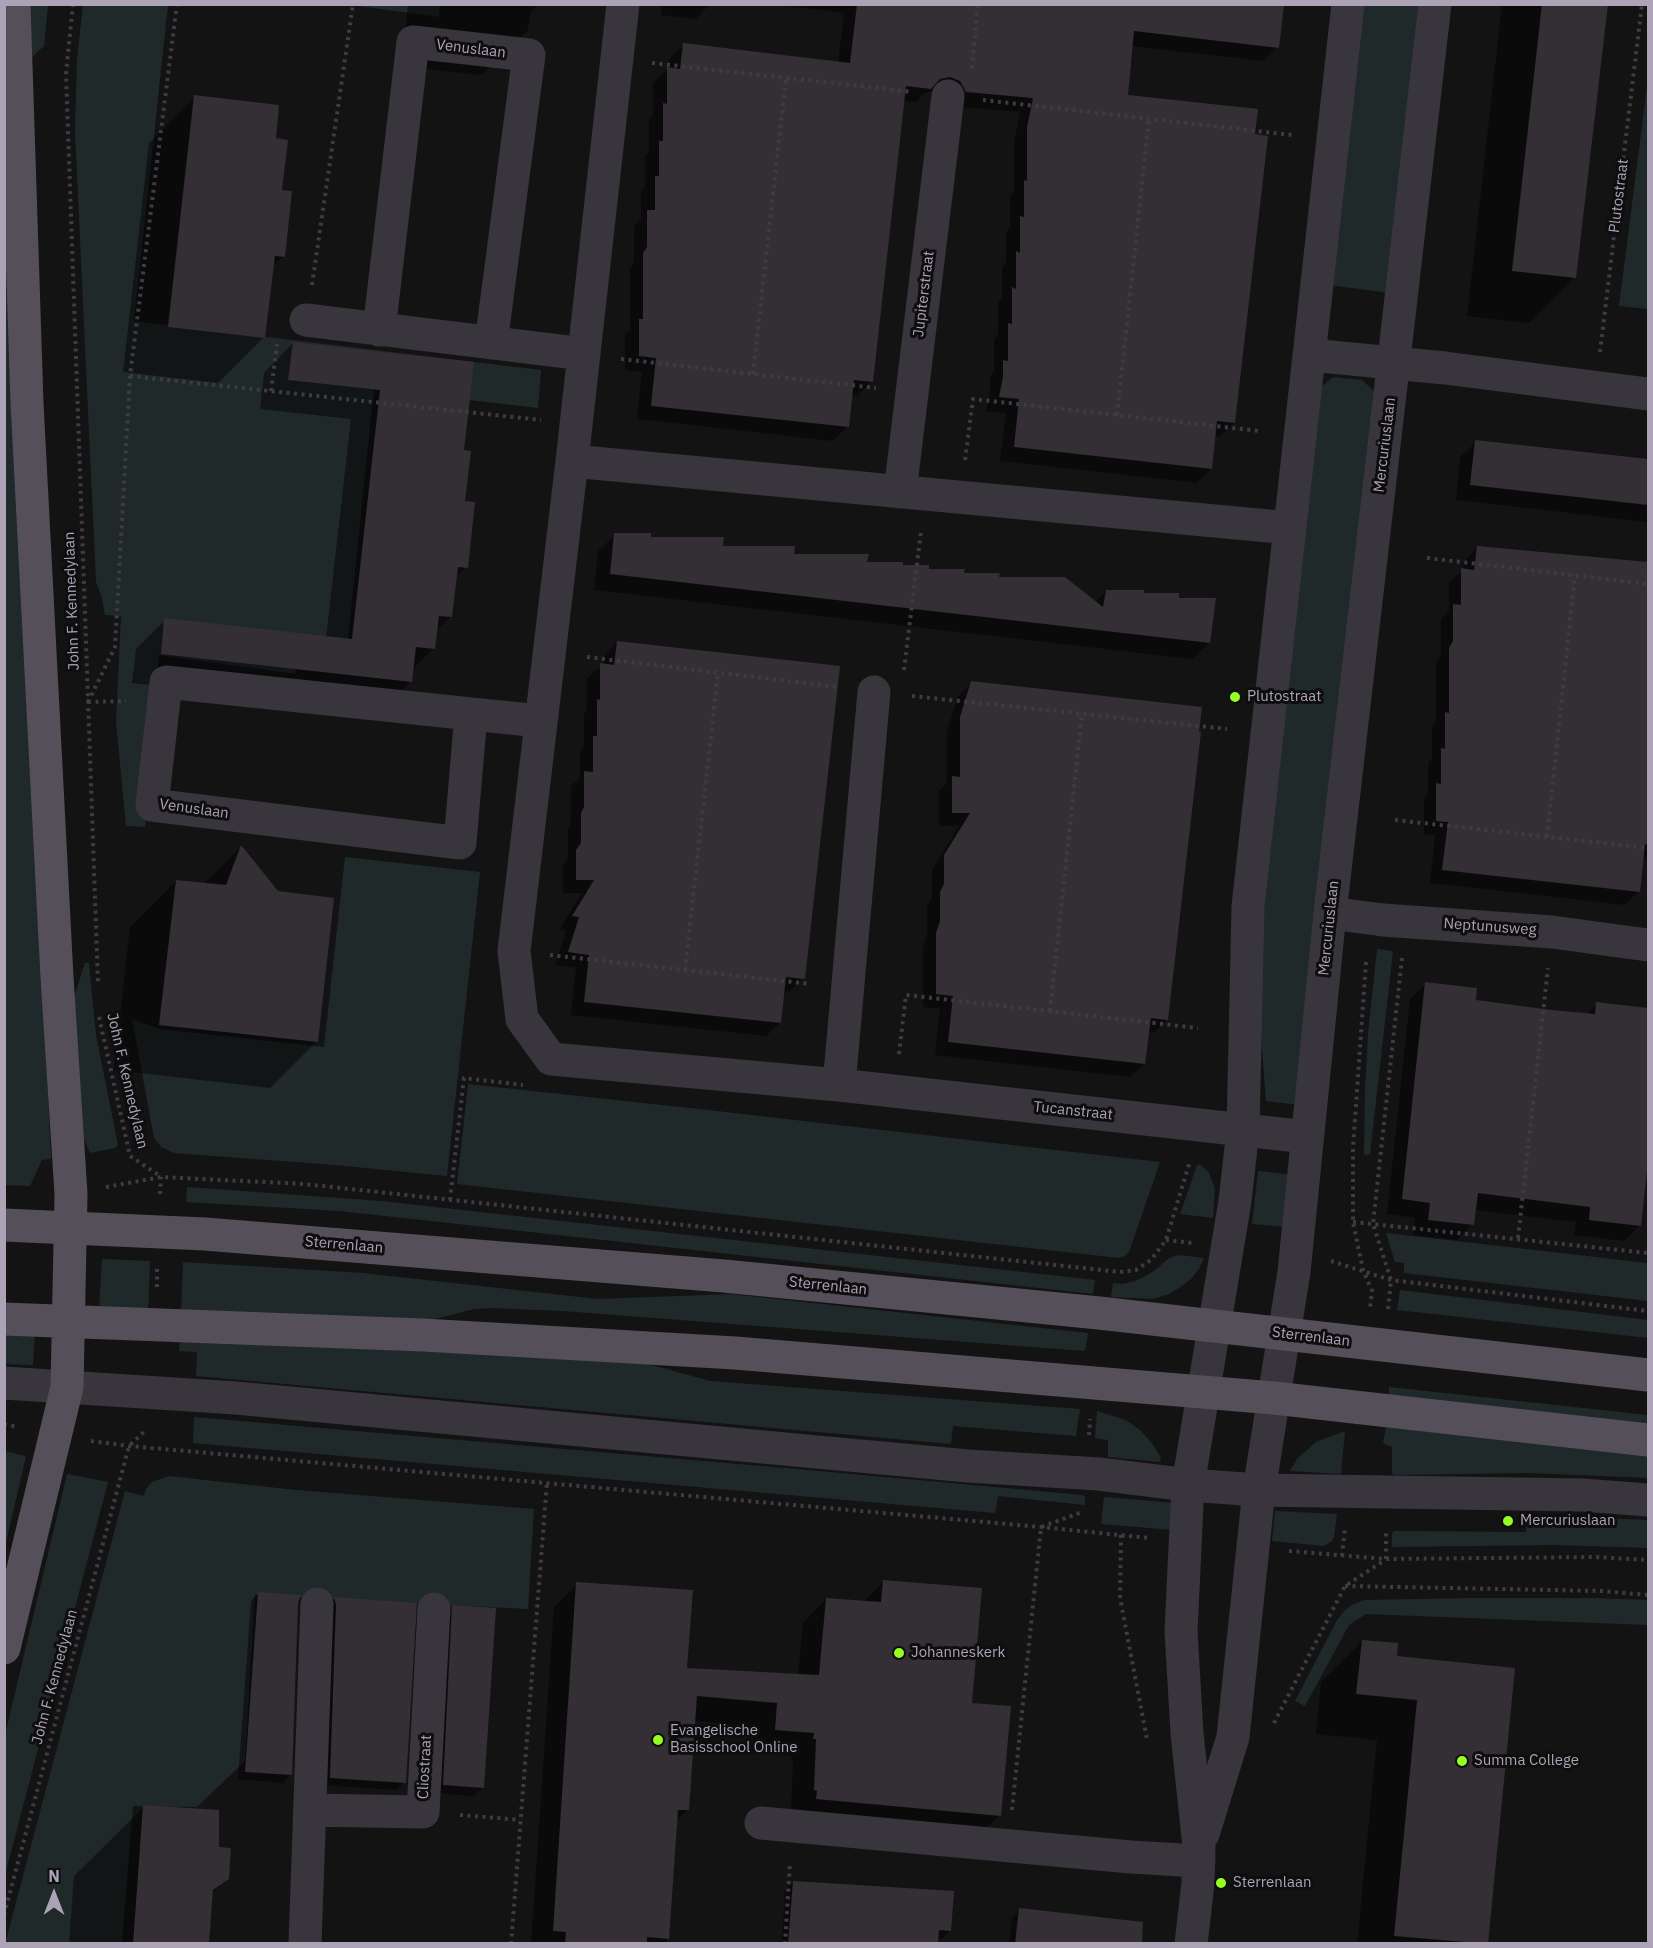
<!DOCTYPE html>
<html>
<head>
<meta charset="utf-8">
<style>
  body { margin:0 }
  #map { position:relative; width:1653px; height:1948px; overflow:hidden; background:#141314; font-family:"IBM Plex Sans",sans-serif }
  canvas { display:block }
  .frame { position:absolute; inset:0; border:6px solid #aca3b6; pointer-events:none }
  .north { position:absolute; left:24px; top:1864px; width:60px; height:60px; -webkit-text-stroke:4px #0f0e0f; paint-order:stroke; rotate:0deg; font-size:16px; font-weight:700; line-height:24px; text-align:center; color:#aca3b6 }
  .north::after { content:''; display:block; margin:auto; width:21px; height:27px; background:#aca3b6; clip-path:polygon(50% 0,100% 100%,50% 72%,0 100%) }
</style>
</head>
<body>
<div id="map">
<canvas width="1653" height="1948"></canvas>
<div class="frame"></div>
<div class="north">N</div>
</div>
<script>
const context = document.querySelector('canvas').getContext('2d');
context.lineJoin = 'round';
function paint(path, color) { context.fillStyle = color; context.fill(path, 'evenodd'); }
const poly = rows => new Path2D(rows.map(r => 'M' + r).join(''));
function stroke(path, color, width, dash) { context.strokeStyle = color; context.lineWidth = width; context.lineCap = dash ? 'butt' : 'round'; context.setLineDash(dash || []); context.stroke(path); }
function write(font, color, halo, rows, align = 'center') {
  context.font = font + ' "IBM Plex Sans",sans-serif'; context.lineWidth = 6; context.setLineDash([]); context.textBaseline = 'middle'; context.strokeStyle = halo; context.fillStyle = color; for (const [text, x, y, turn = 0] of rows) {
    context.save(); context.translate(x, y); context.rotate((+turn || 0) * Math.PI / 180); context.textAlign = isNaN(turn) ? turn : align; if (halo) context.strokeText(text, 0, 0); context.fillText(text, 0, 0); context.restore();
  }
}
paint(poly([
  [29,5,48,5,44,46,32,57],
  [83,5,168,5,134,321,541,370,538,408,374,389,348,639,301,634,295,674,159,655,145,827,126,826,116,722,121,616,105,615,102,598,96,582,75,131,77,59],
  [352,5,440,4,440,5,439,17],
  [1359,5,1423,5,1389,293,1329,285],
  [1648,79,1648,309,1619,306],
  [4,135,51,1159,42,1160,30,1186,5,1185],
  [1333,377,1362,380,1375,392,1299,1105,1266,1101,1255,957,1320,388],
  [345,857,480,872,447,1176,335,1165,174,1153,161,1147,154,1138,132,1019,160,1029,324,1047],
  [1377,949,1393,951,1370,1154,1367,1155,1364,1154,1365,1089,1368,1033],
  [85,963,89,963,89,966,96,1035,118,1145,115,1148,90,1153,84,1139,74,997],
  [468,1084,708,1110,1160,1162,1129,1252,1125,1256,1119,1258,457,1184],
  [1200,1164,1209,1173,1215,1189,1213,1218,1180,1214,1197,1165],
  [1258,1171,1293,1175,1287,1227,1252,1224],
  [187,1187,381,1201,1095,1280,1093,1294,340,1211,186,1202],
  [1386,1233,1648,1263,1648,1301,1404,1273,1404,1263,1395,1262],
  [1179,1255,1204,1258,1199,1269,1190,1280,1179,1288,1169,1294,1153,1299,1111,1297,1113,1283,1123,1284,1138,1280,1154,1271,1169,1258],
  [102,1259,150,1261,148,1314,99,1311],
  [183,1262,363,1273,598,1299,731,1294,1088,1333,1085,1351,563,1311,492,1308,474,1309,435,1319,181,1315],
  [1400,1290,1648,1320,1648,1338,1397,1310],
  [5,1330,35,1331,33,1365,5,1364],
  [180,1341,634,1360,710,1381,1080,1409,1076,1436,953,1426,951,1444,196,1376,197,1352,179,1351],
  [1389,1387,1648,1415,1648,1430,1388,1401],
  [1097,1411,1126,1420,1140,1430,1151,1442,1161,1458,1160,1462,1108,1457,1108,1440,1095,1438],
  [194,1417,819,1471,1082,1495,1085,1497,1085,1505,998,1496,995,1513,193,1443],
  [1386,1427,1648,1451,1648,1478,1528,1473,1394,1475,1392,1473,1392,1447,1383,1443],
  [1345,1431,1341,1474,1290,1471,1297,1459,1316,1442],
  [5,1451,26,1456,5,1547,4,1451],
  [67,1474,108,1482,5,1875,5,1735],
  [169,1476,296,1490,534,1509,528,1609,255,1595,245,1761,197,1807,133,1806,122,1943,5,1944,125,1491,144,1496,146,1489,152,1482],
  [1104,1497,1174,1503,1173,1530,1101,1524],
  [1275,1511,1337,1514,1334,1537,1332,1541,1324,1546,1272,1541],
  [1527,1515,1648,1520,1648,1548,1555,1545,1392,1547,1392,1533,1394,1531,1526,1532],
  [1471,1598,1594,1598,1648,1600,1648,1625,1366,1614,1349,1625,1305,1706,1295,1701,1337,1620,1345,1610,1354,1604,1365,1600]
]), '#202929');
paint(poly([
  [408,4,539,4,530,13,528,30,482,75,401,66],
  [662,4,710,4,696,19,661,15],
  [769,4,1282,5,1277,47,1263,61,1131,46,1126,96,1234,423,1219,437,1214,436,1211,469,1197,483,1000,461,1006,413,986,411,990,392,990,376,994,372,994,339,998,335,998,303,1002,298,1002,267,1006,263,1006,232,1010,228,1010,196,1014,192,1014,143,1020,112,952,106,935,91,925,93,916,102,903,101,871,382,857,396,851,395,847,427,833,441,637,419,642,372,625,370,625,334,630,330,630,269,634,262,634,226,641,219,641,191,645,187,645,156,649,152,649,119,653,115,653,83,668,69,669,59,684,45,838,64,844,13],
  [1502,4,1606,4,1575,277,1529,323,1467,316],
  [195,97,274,139,283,256,272,267,264,337,218,383,123,372,149,143],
  [293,343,472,363,462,451,466,567,455,578,450,617,436,631,434,648,412,670,411,681,381,710,132,683,136,649,165,620,326,638,351,419,260,409,264,373],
  [1476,442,1648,461,1648,522,1456,500,1460,457],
  [615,535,997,578,1095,602,1106,591,1177,600,1209,643,1192,659,594,590,598,551],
  [1478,547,1648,563,1648,623,1631,623,1648,629,1648,855,1645,859,1642,858,1638,892,1625,905,1430,883,1435,835,1424,834,1424,798,1428,794,1428,763,1432,759,1432,727,1436,723,1436,663,1441,655,1441,619,1449,611,1449,583,1463,570,1464,561],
  [617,642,803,978,789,992,783,991,780,1023,766,1036,571,1015,576,968,555,965,566,931,560,929,582,893,563,893,563,865,568,858,568,828,571,822,571,786,580,778,580,751,584,747,584,714,587,710,587,678,603,665,604,656],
  [972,683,1167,1019,1154,1033,1147,1032,1144,1064,1130,1077,935,1055,940,1009,923,1007,923,947,927,935,927,906,932,899,932,870,959,826,939,826,939,791,947,783,947,732,958,696],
  [240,848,316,1042,270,1088,114,1070,130,927,176,881,204,884],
  [1426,984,1474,1002,1586,1015,1597,1004,1648,1009,1648,1147,1640,1225,1624,1241,1574,1235,1576,1222,1474,1210,1472,1224,1457,1240,1413,1235,1415,1218,1387,1214,1410,999],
  [884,1581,971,1705,1000,1815,976,1838,791,1813,793,1762,791,1761,791,1756,752,1753,755,1726,694,1721,688,1809,676,1821,667,1944,531,1944,554,1607,577,1584,686,1669,798,1675,803,1623,826,1599,863,1602],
  [259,1593,297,1603,291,1774,283,1783,238,1779,251,1601],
  [335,1599,404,1782,396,1790,322,1785,327,1607],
  [452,1607,482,1788,474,1796,436,1793,444,1615],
  [1362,1641,1395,1658,1514,1670,1486,1944,1357,1944,1377,1740,1316,1734,1321,1682],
  [144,1807,217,1849,227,1879,211,1895,208,1944,69,1944,74,1876],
  [794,1882,950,1931,942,1939,936,1938,936,1944,782,1944,785,1890],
  [1020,1910,1084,1944,1009,1944,1012,1918]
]), '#0007');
paint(poly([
  [857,4,1284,4,1279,48,1134,31,1128,95,1258,109,1255,134,1268,136,1235,423,1217,421,1212,469,1014,447,1019,399,999,397,1003,377,1003,360,1008,361,1008,323,1012,324,1012,287,1016,289,1016,251,1020,253,1020,216,1024,217,1024,180,1027,181,1027,127,1033,98,966,92,960,81,950,77,940,79,931,89,906,86,873,382,854,380,849,427,651,406,656,358,639,356,639,319,643,319,643,253,647,247,647,210,655,210,655,176,659,176,659,141,663,141,663,103,667,104,667,67,680,69,683,43,850,63],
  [1542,4,1608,4,1576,278,1512,271],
  [194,95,279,105,276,138,288,140,282,190,292,191,285,257,275,256,265,338,168,327],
  [293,342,474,362,464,450,471,451,465,501,475,502,468,568,458,567,452,617,439,616,435,649,416,647,412,682,161,654,164,618,352,639,380,390,288,380],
  [1475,440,1648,459,1648,505,1470,485],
  [614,533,651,533,651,537,724,537,723,546,795,546,794,554,869,554,867,562,903,562,903,565,929,565,929,569,965,569,964,573,1000,573,999,577,1065,577,1103,607,1106,590,1144,590,1144,593,1179,593,1179,598,1216,598,1210,643,610,574],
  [1477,546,1648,562,1648,845,1645,844,1640,892,1442,870,1448,822,1436,821,1436,783,1441,784,1441,748,1445,749,1445,712,1449,713,1449,648,1453,641,1453,604,1461,605,1461,568,1474,570],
  [617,641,840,666,805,979,786,977,781,1023,584,1002,589,955,568,952,579,917,572,916,594,880,576,880,576,850,581,843,581,813,584,807,584,771,593,772,593,736,597,736,597,699,600,700,600,663,614,665],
  [971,681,1202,707,1199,732,1201,732,1168,1020,1151,1018,1145,1064,948,1042,953,996,936,994,936,933,940,921,940,892,944,884,944,855,970,813,952,813,952,776,960,777,960,717],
  [241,845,278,891,334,898,318,1042,159,1025,176,880,226,885],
  [1425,982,1477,988,1476,1000,1552,1010,1595,1014,1596,1002,1648,1008,1648,1162,1641,1226,1589,1220,1590,1207,1478,1193,1474,1225,1428,1220,1430,1203,1402,1199],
  [883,1580,982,1588,972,1703,1011,1706,1001,1816,816,1799,817,1791,814,1790,816,1739,813,1739,814,1733,775,1730,777,1703,697,1696,689,1810,678,1810,669,1939,647,1937,647,1944,565,1944,566,1932,553,1931,576,1582,693,1590,687,1668,819,1675,826,1598,881,1602],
  [258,1592,301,1595,298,1603,292,1775,245,1772],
  [334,1597,417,1603,406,1783,330,1778,336,1605],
  [452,1605,496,1608,484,1788,443,1785],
  [1362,1640,1398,1643,1397,1656,1515,1668,1488,1944,1394,1936,1417,1700,1356,1694],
  [143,1805,219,1810,219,1847,231,1848,229,1879,213,1890,209,1944,133,1944],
  [793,1881,954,1891,951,1931,939,1930,938,1944,788,1944],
  [1019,1908,1143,1922,1142,1944,1015,1944]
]), '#332f34');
stroke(poly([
  [73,4,66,74,98,983],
  [652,63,913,92],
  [972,68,978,4],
  [983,100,1292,135],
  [312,285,353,4],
  [1600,352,1642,4],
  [621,359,876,388],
  [753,374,786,78],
  [130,376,541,420],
  [271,391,277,344],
  [1117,415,1149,119],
  [965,460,973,399,1260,431],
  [1427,558,1648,584],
  [587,657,839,687],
  [904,670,921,531],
  [912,696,1227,729],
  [88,702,115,647,130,376,177,4],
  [88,702,126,701],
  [1395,820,1648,848],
  [1547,837,1575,575],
  [550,955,811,984],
  [1366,962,1353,1148,1353,1222,1363,1270,1372,1291,1370,1308],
  [685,970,718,673],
  [1050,1011,1082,714],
  [99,1017,130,1156,160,1176],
  [899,1054,906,995,1198,1028],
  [106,1187,161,1177,304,1184,1120,1272,1136,1270,1151,1260,1166,1240,1190,1161],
  [160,1194,161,1177],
  [450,1200,464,1078,523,1085],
  [1353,1222,1648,1253],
  [1518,1238,1548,968],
  [1166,1240,1192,1243],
  [1331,1261,1391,1280,1648,1311],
  [157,1287,157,1267],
  [1388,1309,1391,1280,1373,1224,1402,958],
  [4,1424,18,1427],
  [1089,1435,1090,1419],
  [91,1441,129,1446,1041,1527,1150,1538],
  [1121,1535,1120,1598,1147,1739],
  [1289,1551,1386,1559,1596,1557,1648,1560],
  [1342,1556,1345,1527],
  [1386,1559,1386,1530],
  [1345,1586,1602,1591,1648,1595],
  [1274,1723,1345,1586,1385,1560],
  [1012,1810,1041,1527,1082,1512],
  [460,1815,520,1820],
  [4,1915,129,1446,146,1430],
  [511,1944,547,1482],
  [785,1944,790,1862]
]), '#3f3b43', 4, [3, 4.5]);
stroke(poly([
  [623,4,572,461,514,951,522,1019,551,1059,839,1085,1307,1137],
  [306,320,584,354],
  [379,330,413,42,529,55,491,343],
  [1310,355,1445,368,1648,394],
  [572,461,1290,528],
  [900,492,948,96],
  [166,682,471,714,460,843,152,805,166,682],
  [471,714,540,721],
  [1330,913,1383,920,1552,932,1648,945],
  [839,1085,874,692],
  [4,1383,236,1398,968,1466,1099,1474,1188,1485,1259,1490,1582,1495,1648,1500],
  [310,1810,423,1812,434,1609],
  [761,1823,1131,1857,1199,1861],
  [1203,1834,1233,1737,1259,1490,1294,1272,1330,913,1435,4],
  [305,1944,317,1604],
  [1191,1944,1198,1883,1199,1847,1187,1733,1181,1631,1188,1485,1235,1201,1243,1130,1248,906,1348,4]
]), '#39353c', 33);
stroke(poly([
  [4,1225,205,1234,724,1276,1099,1313,1648,1375],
  [4,1319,423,1335,735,1353,1274,1398,1648,1440],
  [4,1648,67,1387,71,1194,57,977,27,403,14,4]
]), '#554f59', 33);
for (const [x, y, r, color] of [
  [1235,697,6,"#96fe21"],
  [1508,1521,6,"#96fe21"],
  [899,1653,6,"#96fe21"],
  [658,1740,6,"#96fe21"],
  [1462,1761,6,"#96fe21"],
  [1221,1883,6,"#96fe21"]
]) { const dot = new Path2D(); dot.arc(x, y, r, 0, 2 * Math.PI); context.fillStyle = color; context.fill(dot); stroke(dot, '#0f0e0f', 2); }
write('15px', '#aca3b6', '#0f0e0f', [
  ["Venuslaan",471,49,7],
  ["Plutostraat",1619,196,-83],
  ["Jupiterstraat",924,294,-83],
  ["Mercuriuslaan",1385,445,-83],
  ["John F. Kennedylaan",72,601,-92],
  ["Venuslaan",194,809,8],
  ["Neptunusweg",1490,927,4],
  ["Mercuriuslaan",1329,928,-84],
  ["John F. Kennedylaan",127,1081,77],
  ["Tucanstraat",1073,1111,6],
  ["Sterrenlaan",344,1245,5],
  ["Sterrenlaan",828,1286,6],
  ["Sterrenlaan",1311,1337,7],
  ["John F. Kennedylaan",55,1677,-75],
  ["Cliostraat",425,1767,-87]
]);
write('15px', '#aca3b6', '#0f0e0f', [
  ["Plutostraat",1247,697],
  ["Mercuriuslaan",1520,1521],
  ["Johanneskerk",911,1653],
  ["Evangelische",670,1731],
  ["Basisschool Online",670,1748],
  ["Summa College",1474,1761],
  ["Sterrenlaan",1233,1883]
], 'left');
</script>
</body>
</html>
